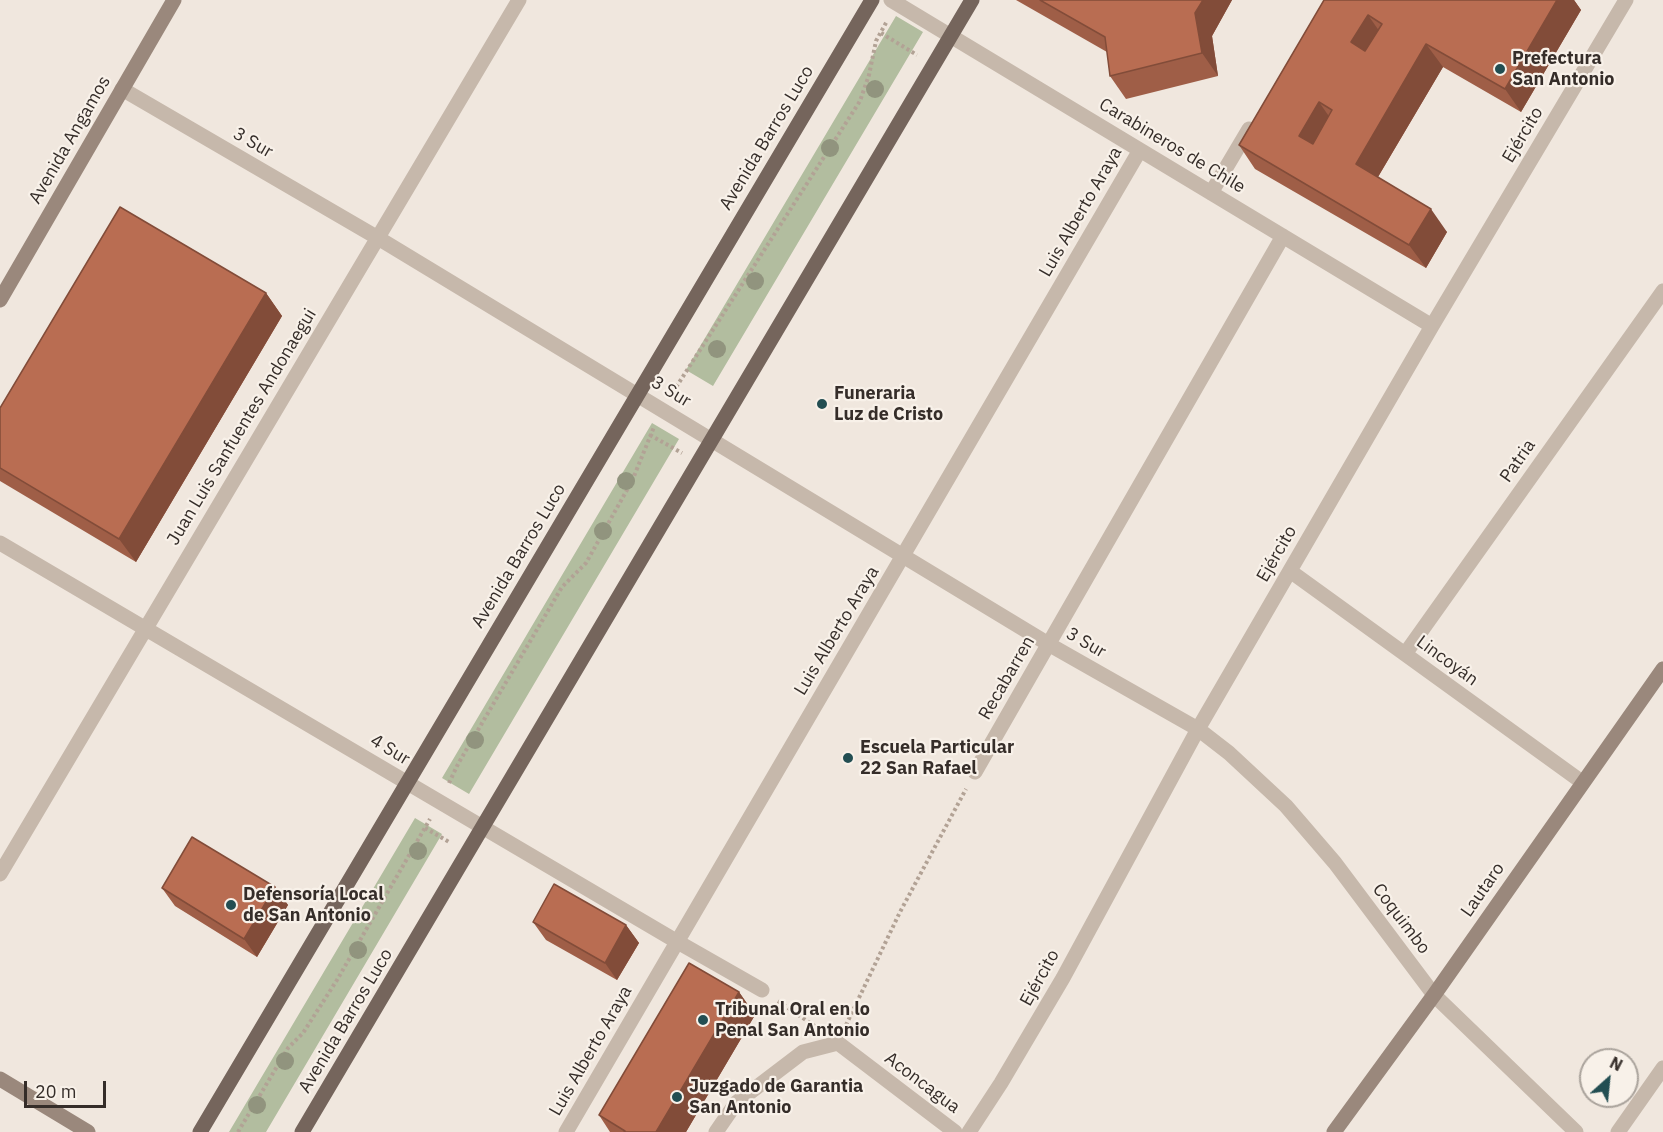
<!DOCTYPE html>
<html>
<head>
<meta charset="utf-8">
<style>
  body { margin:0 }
  #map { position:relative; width:1663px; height:1132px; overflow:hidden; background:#f0e7de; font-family:"IBM Plex Sans",sans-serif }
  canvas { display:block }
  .north { position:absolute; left:1579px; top:1048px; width:60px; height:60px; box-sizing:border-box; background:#f8f1e9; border:2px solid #aaa39c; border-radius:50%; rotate:27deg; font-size:16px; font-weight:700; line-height:24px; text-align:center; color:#352d29 }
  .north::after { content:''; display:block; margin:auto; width:21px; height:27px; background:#234e52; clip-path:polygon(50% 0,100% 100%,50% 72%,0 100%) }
  .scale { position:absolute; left:24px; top:1081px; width:82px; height:27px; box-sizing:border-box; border:3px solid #352d29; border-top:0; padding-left:8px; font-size:18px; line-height:21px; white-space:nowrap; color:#352d29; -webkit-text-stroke:4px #f8f1e9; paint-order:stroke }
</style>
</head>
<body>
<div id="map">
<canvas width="1663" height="1132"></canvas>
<div class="north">N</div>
<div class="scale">20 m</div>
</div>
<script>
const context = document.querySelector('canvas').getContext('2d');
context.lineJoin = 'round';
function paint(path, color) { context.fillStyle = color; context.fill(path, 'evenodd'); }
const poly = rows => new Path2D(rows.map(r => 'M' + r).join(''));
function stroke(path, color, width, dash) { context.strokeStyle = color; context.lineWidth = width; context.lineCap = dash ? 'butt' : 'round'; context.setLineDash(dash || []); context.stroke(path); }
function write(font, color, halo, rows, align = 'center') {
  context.font = font + ' "IBM Plex Sans",sans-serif'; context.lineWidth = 4.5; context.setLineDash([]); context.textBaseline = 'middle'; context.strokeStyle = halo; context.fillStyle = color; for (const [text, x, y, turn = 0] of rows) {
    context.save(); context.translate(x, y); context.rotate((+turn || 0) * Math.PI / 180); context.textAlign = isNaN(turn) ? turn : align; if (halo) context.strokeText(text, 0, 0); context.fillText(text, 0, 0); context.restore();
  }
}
paint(poly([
  [896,16,923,32,713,386,686,370],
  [652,423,679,439,469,794,442,778],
  [415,818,442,834,266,1132,229,1132]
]), '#b2bd9f');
stroke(poly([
  [881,33,917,55],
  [673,392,860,101,869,75,876,41,887,21],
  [650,435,682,453],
  [449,783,458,764,562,587,586,563,632,481,654,427],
  [425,828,449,842],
  [778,1001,816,1027],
  [846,1025,900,912,966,789],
  [238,1132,288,1048,303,1033,337,980,430,819]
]), '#b2a295', 4, [3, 3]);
stroke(poly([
  [891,0,1432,326],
  [122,89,378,238,1050,645,1198,729,1229,753,1286,806,1335,863,1434,995,1576,1132],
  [1211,193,1249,129],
  [0,543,676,941,762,990],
  [1290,571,1582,782],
  [1405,654,1663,291],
  [975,772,1283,236],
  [0,874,519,0],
  [566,1132,1140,150],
  [716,1132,736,1103,803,1052,838,1043,955,1132],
  [969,1132,1001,1083,1063,978,1198,729,1432,326,1626,0],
  [1618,1132,1663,1068]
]), '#c6b8ab', 15);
stroke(poly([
  [0,300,174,0],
  [0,1079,88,1132],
  [1334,1132,1434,995,1663,669]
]), '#9a887c', 15);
stroke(poly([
  [200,1132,872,0],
  [302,1132,972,0]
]), '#75655c', 15);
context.fillStyle = '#91947e';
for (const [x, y] of [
  [875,89],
  [830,148],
  [755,281],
  [717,349],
  [626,481],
  [603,531],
  [475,740],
  [418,851],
  [358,950],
  [285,1061],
  [257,1105]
]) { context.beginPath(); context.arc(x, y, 9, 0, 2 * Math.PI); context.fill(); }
paint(poly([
  [1016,0,1232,0,1212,36,1218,76,1126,99,1110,76,1107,52],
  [1324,0,1574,0,1581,10,1521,112,1443,67,1378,177,1447,232,1426,268,1255,169,1239,145],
  [266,293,282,316,136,562,0,481,0,408],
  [275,887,288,905,257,957,175,906,162,888],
  [533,922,626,925,639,943,617,980,546,940],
  [739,992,755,1015,686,1132,610,1132,599,1115]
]), '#9f5e47');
paint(poly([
  [1203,0,1232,0,1212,36,1218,76,1202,53,1195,13],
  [1557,0,1574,0,1581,10,1521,112,1505,89],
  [1368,15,1384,38,1367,65,1351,42],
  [1426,44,1443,67,1372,187,1356,164],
  [1319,102,1335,125,1315,159,1299,136],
  [1431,209,1447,232,1426,268,1409,245],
  [266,293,282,316,136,562,119,539],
  [275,887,288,905,257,957,244,939],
  [626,925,639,943,617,980,605,963],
  [739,992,755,1015,686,1132,656,1132]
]), '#824c39');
const building = poly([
  [1040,0,1203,0,1195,13,1202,53,1110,76,1105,37,1040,0],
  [1324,0,1557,0,1505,89,1426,44,1356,164,1431,209,1409,245,1239,145,1324,0],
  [1368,15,1382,24,1365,51,1351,42,1368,15],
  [1319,102,1332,110,1313,144,1299,136,1319,102],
  [120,207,266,293,119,539,0,468,0,408,120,207],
  [192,837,275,887,244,939,162,888,192,837],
  [554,884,626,925,605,963,533,922,554,884],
  [689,963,739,992,656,1132,624,1132,625,1131,599,1115,689,963]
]);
paint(building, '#b96d52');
stroke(building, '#824c39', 1.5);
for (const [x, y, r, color] of [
  [1500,69,6,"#234e52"],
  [822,404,6,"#234e52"],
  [848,758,6,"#234e52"],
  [231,905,6,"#234e52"],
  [703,1020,6,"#234e52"],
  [677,1097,6,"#234e52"]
]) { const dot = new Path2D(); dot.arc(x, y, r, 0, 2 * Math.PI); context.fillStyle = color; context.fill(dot); stroke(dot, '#f8f1e9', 2); }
write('bold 18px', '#352d29', '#f8f1e9', [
  ["Prefectura",1512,59],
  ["San Antonio",1512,80],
  ["Funeraria",834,394],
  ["Luz de Cristo",834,415],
  ["Escuela Particular",860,748],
  ["22 San Rafael",860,769],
  ["Defensoría Local",243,895],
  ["de San Antonio",243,916],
  ["Tribunal Oral en lo",715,1010],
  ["Penal San Antonio",715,1031],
  ["Juzgado de Garantia",689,1087],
  ["San Antonio",689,1108]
], 'left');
write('18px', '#352d29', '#f8f1e9', [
  ["Ejército",1523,135,-59],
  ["Avenida Barros Luco",767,138,-59],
  ["Avenida Angamos",70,140,-60],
  ["3 Sur",253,143,30],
  ["Carabineros de Chile",1172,146,31],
  ["Luis Alberto Araya",1081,212,-60],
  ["3 Sur",671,392,31],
  ["Juan Luis Sanfuentes Andonaegui",242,427,-59],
  ["Patria",1518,461,-55],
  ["Ejército",1277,554,-60],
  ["Avenida Barros Luco",519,556,-59],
  ["Luis Alberto Araya",837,631,-59],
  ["3 Sur",1086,643,30],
  ["Lincoyán",1447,661,36],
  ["Recabarren",1007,678,-60],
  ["4 Sur",390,750,31],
  ["Lautaro",1483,890,-55],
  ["Coquimbo",1401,919,53],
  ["Ejército",1040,978,-61],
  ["Avenida Barros Luco",346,1021,-59],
  ["Luis Alberto Araya",591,1051,-60],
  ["Aconcagua",922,1083,37]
]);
</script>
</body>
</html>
